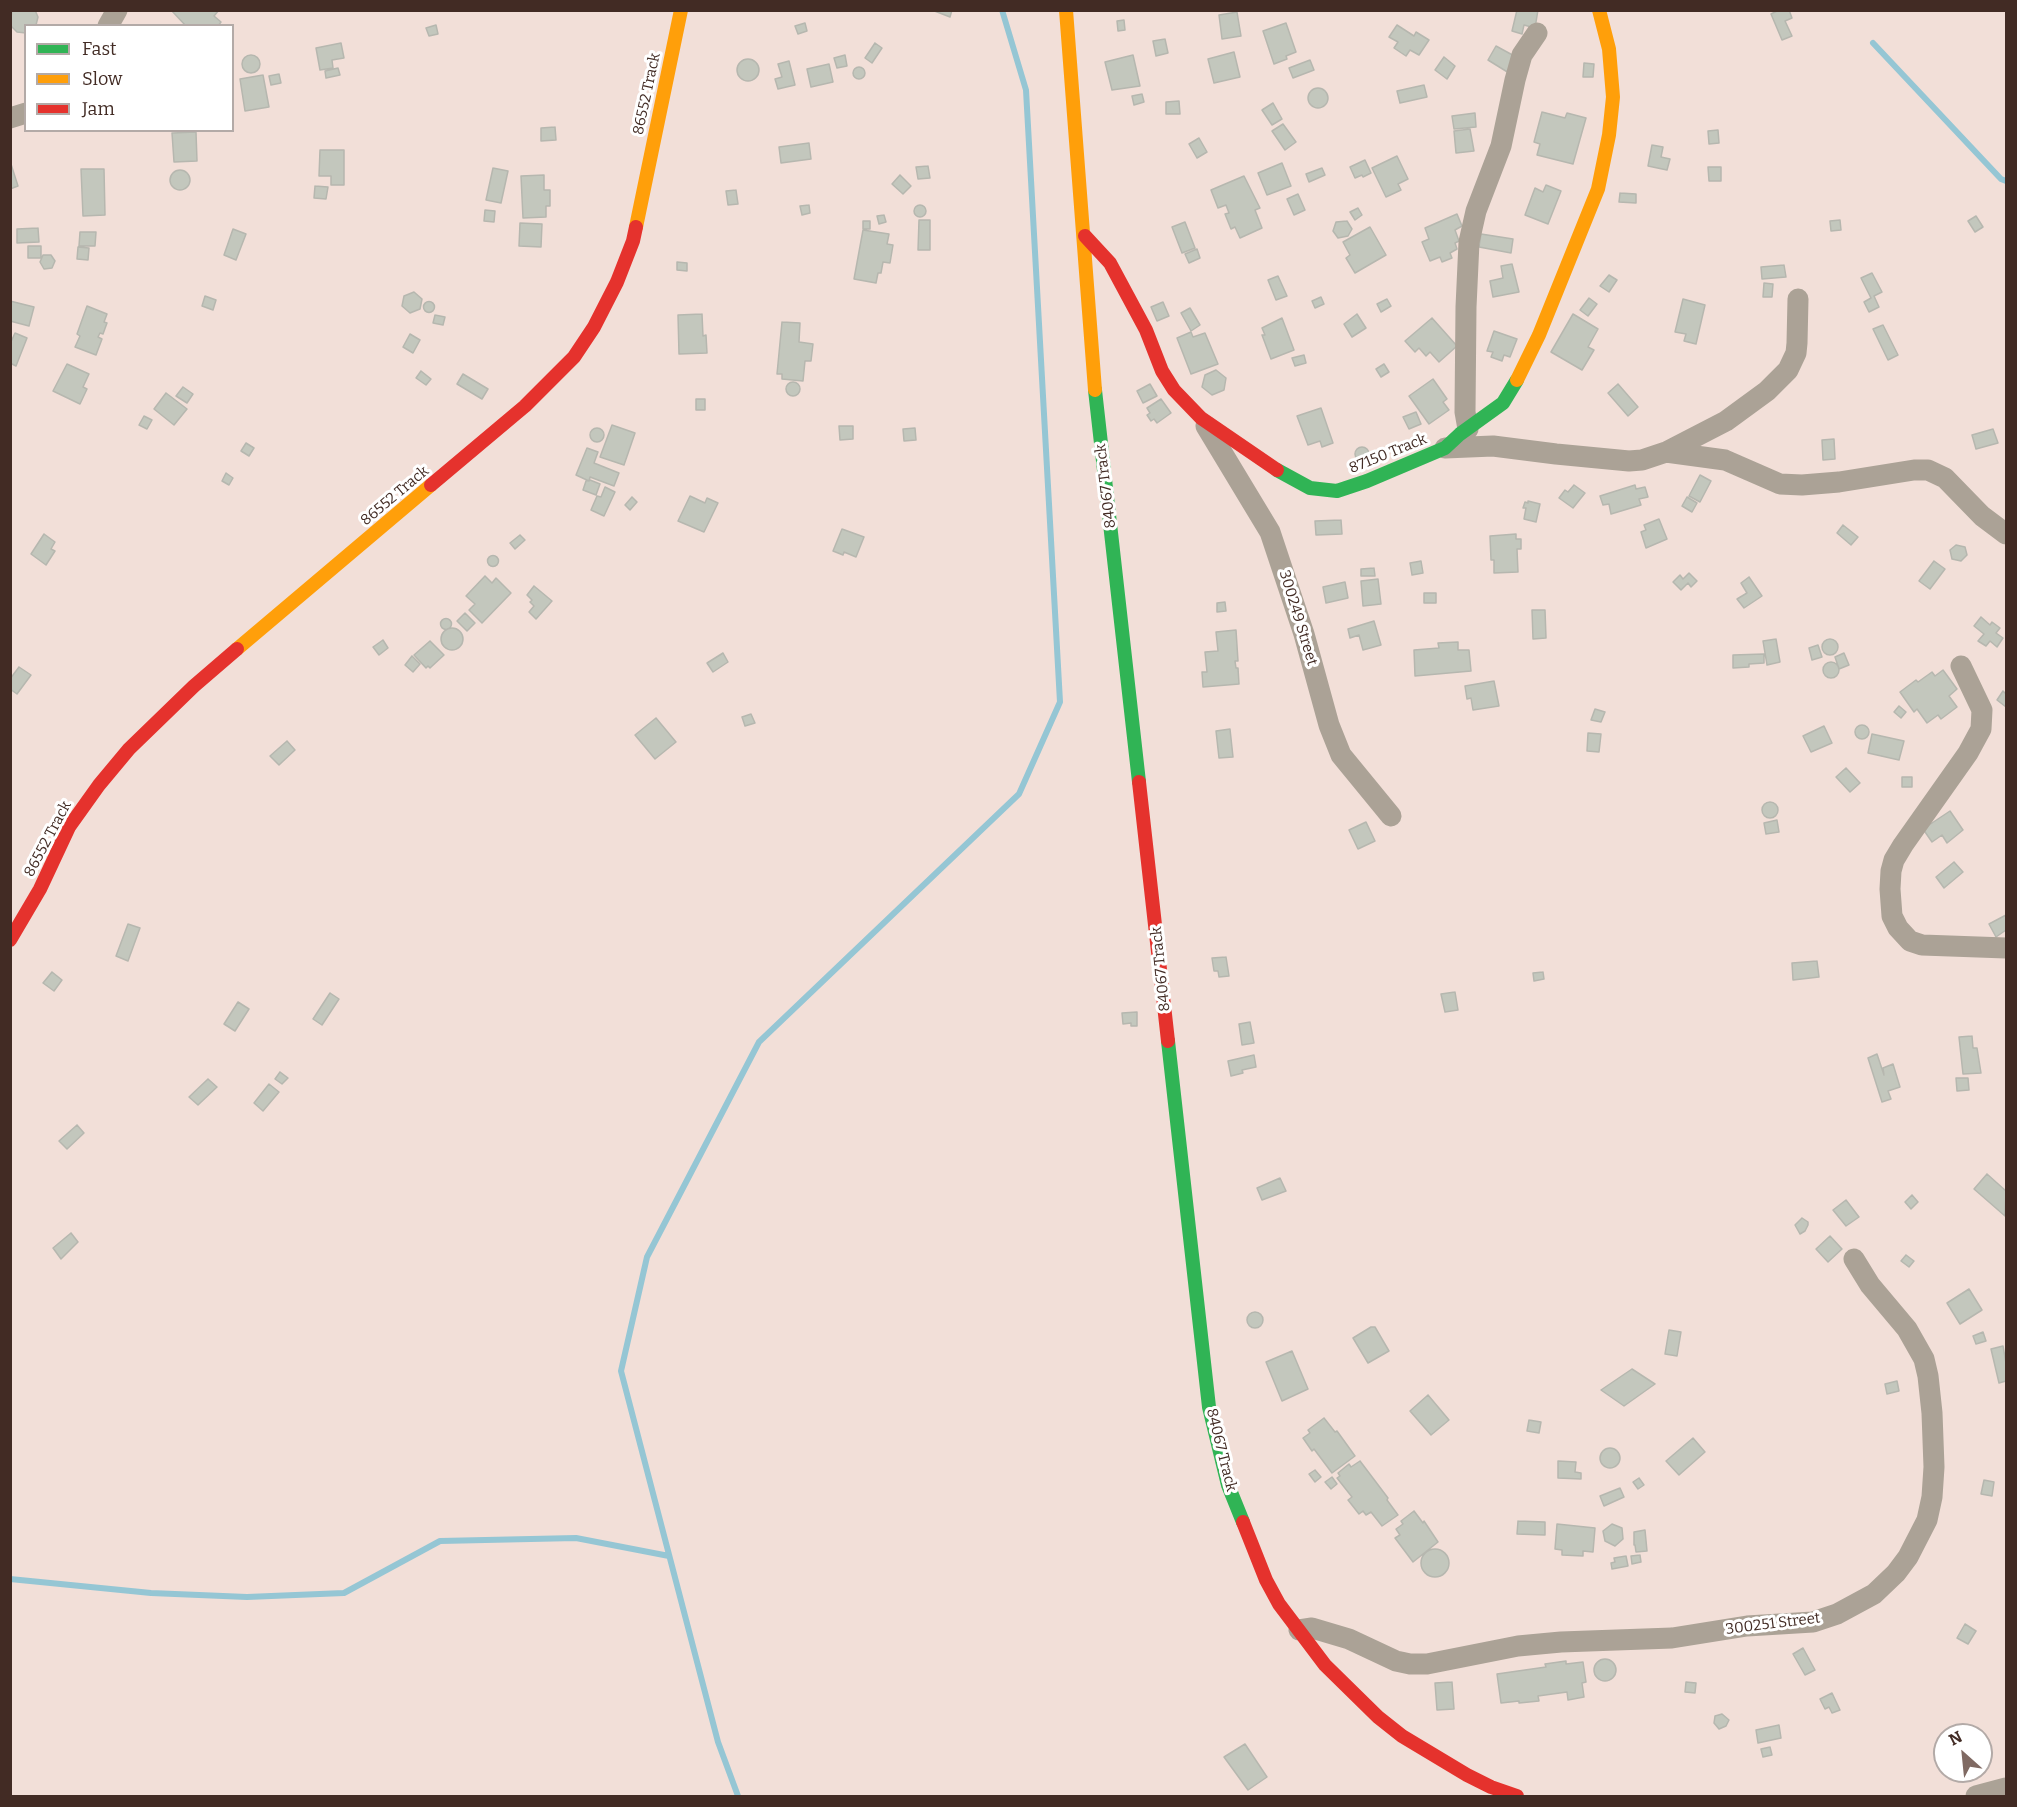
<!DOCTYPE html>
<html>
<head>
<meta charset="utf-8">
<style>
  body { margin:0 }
  #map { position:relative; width:2017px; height:1807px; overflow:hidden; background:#f2dfd8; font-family:Bitter,serif }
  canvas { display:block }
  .frame { position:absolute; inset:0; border:12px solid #422b24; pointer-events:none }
  .legend { position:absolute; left:24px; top:24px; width:210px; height:108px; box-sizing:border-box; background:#fff; border:2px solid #b3aaa7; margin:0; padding:8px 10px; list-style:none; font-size:18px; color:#422b24 }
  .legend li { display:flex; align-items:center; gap:12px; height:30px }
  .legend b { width:30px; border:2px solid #b3aaa7 }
  .north { position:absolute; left:1933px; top:1723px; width:60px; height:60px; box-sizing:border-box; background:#fff; border:2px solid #b3aaa7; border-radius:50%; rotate:333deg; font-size:16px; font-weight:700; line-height:24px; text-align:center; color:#422b24 }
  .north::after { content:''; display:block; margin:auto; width:21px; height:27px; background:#806a63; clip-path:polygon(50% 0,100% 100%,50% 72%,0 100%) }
</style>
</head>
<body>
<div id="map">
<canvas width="2017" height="1807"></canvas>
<div class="frame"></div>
<ul class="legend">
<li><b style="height:8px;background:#30b455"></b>Fast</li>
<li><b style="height:8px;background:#ff9f0a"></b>Slow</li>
<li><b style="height:8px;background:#e5322d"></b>Jam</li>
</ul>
<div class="north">N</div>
</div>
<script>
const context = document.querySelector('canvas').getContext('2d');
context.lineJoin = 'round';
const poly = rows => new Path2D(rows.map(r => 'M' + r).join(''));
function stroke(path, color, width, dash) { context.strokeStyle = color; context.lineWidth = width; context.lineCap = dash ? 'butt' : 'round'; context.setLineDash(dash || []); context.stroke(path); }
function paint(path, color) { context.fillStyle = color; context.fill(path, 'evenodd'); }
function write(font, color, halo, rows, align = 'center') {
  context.font = font + ' Bitter,serif'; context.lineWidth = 6; context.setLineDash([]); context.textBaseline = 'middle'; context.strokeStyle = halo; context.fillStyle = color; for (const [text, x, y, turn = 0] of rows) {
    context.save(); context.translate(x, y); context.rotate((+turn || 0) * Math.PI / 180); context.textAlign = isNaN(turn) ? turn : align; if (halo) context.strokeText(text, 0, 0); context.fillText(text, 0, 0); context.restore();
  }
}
stroke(poly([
  [1873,43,2001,179,2006,181],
  [10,1579,151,1593,247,1597,344,1593,440,1541,576,1538,669,1556],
  [738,1796,718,1742,621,1371,647,1257,759,1042,1019,794,1060,702,1026,90,1002,10]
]), '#95c6d4', 6);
const building = poly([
  [12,10,35,10,38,17,36,25,26,26,26,33,17,32,10,25,12,10],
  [171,10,219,10,214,16,221,22,218,26,186,26,171,10],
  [932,10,952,10,950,17,932,10],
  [1517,10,1538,10,1535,28,1524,25,1522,34,1512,31,1517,10],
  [1779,10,1789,10,1792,18,1785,21,1792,36,1782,40,1771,14,1779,10],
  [1237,12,1241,36,1222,39,1219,15,1237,12],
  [1124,20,1125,30,1118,31,1117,21,1124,20],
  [805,23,807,31,798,34,795,26,805,23],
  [1286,23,1296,52,1286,56,1287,59,1274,64,1263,31,1286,23],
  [436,25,438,34,429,36,426,28,436,25],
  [1397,25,1414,36,1416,32,1429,40,1419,55,1410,50,1406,56,1394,48,1398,42,1389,37,1397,25],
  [1165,39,1168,53,1156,56,1153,41,1165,39],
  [341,43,344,58,332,60,333,68,320,70,316,48,341,43],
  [875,43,882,48,872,63,865,58,875,43],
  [1496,46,1518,58,1509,73,1488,60,1496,46],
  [1234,52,1240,77,1214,83,1208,59,1234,52],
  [845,55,847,66,837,68,834,58,845,55],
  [1133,55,1140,86,1112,90,1105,62,1133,55],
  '242 64a9 9 0 1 1 18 0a9 9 0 1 1-18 0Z',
  [1444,57,1455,66,1447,79,1435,70,1444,57],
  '737 70a11 11 0 1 1 22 0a11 11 0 1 1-22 0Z',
  [1310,60,1314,70,1293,78,1289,68,1310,60],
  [789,61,795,85,778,89,775,79,782,77,778,64,789,61],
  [1584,63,1594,64,1593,77,1583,77,1584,63],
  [829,64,833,82,811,87,807,69,829,64],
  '853 73a6 6 0 1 1 12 0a6 6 0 1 1-12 0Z',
  [338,68,340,75,326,78,325,71,338,68],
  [279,74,281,83,271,85,269,76,279,74],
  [263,75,269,107,245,111,240,79,263,75],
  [1424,85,1427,97,1400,103,1397,91,1424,85],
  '1308 98a10 10 0 1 1 20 0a10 10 0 1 1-20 0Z',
  [1142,94,1144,102,1134,105,1132,96,1142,94],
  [1179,101,1180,114,1166,114,1166,102,1179,101],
  [1273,103,1282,119,1272,125,1262,110,1273,103],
  [1542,112,1565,118,1567,113,1586,118,1573,164,1537,155,1540,144,1534,142,1542,112],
  [1475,113,1476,127,1454,129,1452,116,1475,113],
  [1283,124,1296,142,1285,150,1272,131,1283,124],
  [555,127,556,140,541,141,541,128,555,127],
  [1470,129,1474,151,1456,153,1454,131,1470,129],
  [1718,130,1719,143,1709,144,1708,131,1718,130],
  [196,132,197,161,174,162,172,133,196,132],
  [1199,138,1207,152,1197,158,1189,144,1199,138],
  [809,143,811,159,781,163,779,147,809,143],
  [1652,145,1663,147,1661,157,1670,159,1667,170,1648,166,1652,145],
  [320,150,344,150,344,185,331,185,331,176,319,176,320,150],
  [1397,156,1408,179,1398,184,1401,190,1386,197,1372,168,1397,156],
  [1365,160,1371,173,1363,177,1362,175,1355,178,1350,167,1365,160],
  [10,161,18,186,10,189,10,161],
  [1282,163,1291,186,1267,195,1258,173,1282,163],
  [928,166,930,178,918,179,916,167,928,166],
  [1708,167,1721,167,1721,181,1709,181,1708,167],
  [493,168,508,171,501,203,486,200,493,168],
  [1322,168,1325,175,1309,182,1306,174,1322,168],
  [81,169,104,169,105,215,83,216,81,169],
  '170 180a10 10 0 1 1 20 0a10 10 0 1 1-20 0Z',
  [544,175,544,190,550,190,550,206,546,206,546,217,523,218,521,176,544,175],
  [900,175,911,186,903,194,892,184,900,175],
  [1244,176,1260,208,1255,210,1262,228,1240,238,1235,227,1231,229,1225,214,1229,213,1226,205,1218,208,1211,190,1244,176],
  [1546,185,1561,191,1548,224,1525,215,1535,188,1543,192,1546,185],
  [315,186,328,187,326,199,314,198,315,186],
  [736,190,738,204,728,205,726,191,736,190],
  [1620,193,1636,194,1636,203,1619,202,1620,193],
  [1298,194,1305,210,1294,215,1287,199,1298,194],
  '914 211a6 6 0 1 1 12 0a6 6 0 1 1-12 0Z',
  [809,205,810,213,802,215,800,206,809,205],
  [1358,208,1362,215,1355,220,1350,212,1358,208],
  [485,210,495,211,494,222,484,221,485,210],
  [1457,214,1462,226,1455,230,1459,241,1455,243,1457,249,1450,253,1452,258,1442,262,1440,257,1430,261,1422,242,1429,239,1425,228,1457,214],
  [884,215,886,222,879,224,877,216,884,215],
  [1976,216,1983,227,1975,232,1968,221,1976,216],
  [919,220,930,220,930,250,918,250,919,220],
  [1840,220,1841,230,1831,231,1830,221,1840,220],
  [863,221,870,221,870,229,863,229,863,221],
  [1347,221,1352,229,1348,236,1338,238,1333,231,1336,222,1347,221],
  [1185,222,1195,248,1182,253,1172,227,1185,222],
  [520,223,542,224,541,247,519,246,520,223],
  [1370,227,1386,255,1355,273,1346,258,1350,255,1343,242,1370,227],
  [38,228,39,242,17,243,17,229,38,228],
  [233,229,246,234,236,260,224,255,233,229],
  [863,230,889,234,887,244,893,245,890,263,883,262,881,273,878,273,876,283,854,279,863,230],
  [80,232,96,232,95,246,79,246,80,232],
  [1481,234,1513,239,1511,253,1479,247,1481,234],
  [28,246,41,246,41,258,28,258,28,246],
  [78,247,89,248,88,260,77,259,78,247],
  [1197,249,1200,258,1189,263,1185,254,1197,249],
  [43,255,51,255,55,261,52,268,44,269,40,262,43,255],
  [677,262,687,263,687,271,677,270,677,262],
  [1512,264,1519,292,1493,297,1490,281,1503,278,1501,266,1512,264],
  [1784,265,1786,277,1762,279,1761,267,1784,265],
  [1872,273,1882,292,1874,296,1879,307,1869,312,1864,302,1871,298,1861,278,1872,273],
  [1609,275,1617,280,1609,292,1600,286,1609,275],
  [1278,276,1287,296,1276,300,1268,280,1278,276],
  [1764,283,1773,284,1772,297,1763,297,1764,283],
  [414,292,422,299,420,309,410,313,402,306,404,296,414,292],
  [205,296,216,300,213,310,202,306,205,296],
  [1321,297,1324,304,1315,308,1312,301,1321,297],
  [1589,298,1597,304,1588,316,1580,310,1589,298],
  [1387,299,1391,306,1381,312,1377,304,1387,299],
  [1683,299,1705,305,1696,344,1684,341,1686,334,1675,332,1683,299],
  [10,301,34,307,29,326,10,321,10,301],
  '423.5 307a5.5 5.5 0 1 1 11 0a5.5 5.5 0 1 1-11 0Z',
  [1163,302,1169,316,1157,321,1151,307,1163,302],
  [87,306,107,314,104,322,107,323,103,334,100,333,98,337,102,339,96,355,75,347,80,336,77,334,87,306],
  [1190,308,1200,325,1191,331,1181,313,1190,308],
  [702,314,703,336,706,335,707,353,679,354,678,315,702,314],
  [1357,314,1366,328,1352,337,1344,324,1357,314],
  [1573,314,1598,329,1588,347,1594,350,1582,370,1551,352,1573,314],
  [435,315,445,317,443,325,433,323,435,315],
  [1282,318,1294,350,1271,359,1262,335,1265,335,1262,328,1282,318],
  [1432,318,1457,346,1439,362,1430,352,1426,356,1419,348,1415,352,1405,341,1432,318],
  [782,322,800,323,799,342,813,344,811,361,805,361,803,381,782,379,782,374,777,374,782,322],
  [1883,325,1898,355,1888,360,1873,329,1883,325],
  [1494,331,1517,339,1510,357,1504,355,1502,361,1491,357,1493,352,1487,351,1494,331],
  [1191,332,1193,337,1205,333,1218,364,1191,374,1177,338,1191,332],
  [15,333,27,338,16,366,10,363,10,344,15,333],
  [410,334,420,340,413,353,403,347,410,334],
  [1304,355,1306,363,1295,366,1292,358,1304,355],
  [67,364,89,374,83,387,87,389,80,404,53,391,67,364],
  [1384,364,1389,372,1381,377,1376,369,1384,364],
  [1216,370,1226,378,1224,390,1212,395,1202,387,1205,375,1216,370],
  [421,371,431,379,426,385,416,378,421,371],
  [463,374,488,389,482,399,457,384,463,374],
  [1433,379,1447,399,1443,402,1449,410,1429,424,1409,396,1433,379],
  '786 389a7 7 0 1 1 14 0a7 7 0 1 1-14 0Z',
  [1150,384,1157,396,1143,403,1137,391,1150,384],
  [1618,384,1638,407,1628,416,1608,393,1618,384],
  [183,387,193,394,187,403,176,396,183,387],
  [166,393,187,409,174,425,154,409,166,393],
  [696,399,705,399,705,410,696,410,696,399],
  [1161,399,1171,413,1157,423,1154,419,1151,421,1147,415,1150,413,1147,408,1161,399],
  [1321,408,1333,443,1322,447,1320,441,1308,445,1297,416,1321,408],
  [1416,412,1421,424,1409,429,1403,417,1416,412],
  [144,416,152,420,147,429,139,425,144,416],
  [612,425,635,433,624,465,600,457,612,425],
  [839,426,853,426,853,439,840,440,839,426],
  '590 435a7 7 0 1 1 14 0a7 7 0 1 1-14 0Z',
  [915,428,916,440,904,441,903,429,915,428],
  [1993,429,1998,443,1976,449,1972,435,1993,429],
  [1834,439,1835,459,1823,460,1822,440,1834,439],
  [246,443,254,448,249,456,241,451,246,443],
  '1355 454a7 7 0 1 1 14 0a7 7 0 1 1-14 0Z',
  [587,448,598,452,594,463,619,473,614,486,590,477,589,481,576,475,587,448],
  [226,473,233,478,229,485,222,481,226,473],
  [1700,475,1711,481,1700,502,1689,496,1700,475],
  [590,480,600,484,596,495,583,490,586,481,590,480],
  [1574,485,1585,493,1573,508,1559,498,1565,490,1568,492,1574,485],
  [1635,485,1636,489,1645,487,1648,497,1639,499,1641,505,1611,514,1609,504,1603,505,1600,496,1635,485],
  [605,487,615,492,604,516,591,510,597,496,601,497,605,487],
  [690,496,705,503,707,498,718,503,704,532,678,521,690,496],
  [632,497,637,502,630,510,625,505,632,497],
  [1687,497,1697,503,1692,512,1682,506,1687,497],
  [1528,501,1540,504,1536,522,1524,519,1526,508,1523,508,1525,502,1528,503,1528,501],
  [1659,519,1667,539,1646,548,1641,532,1646,530,1644,525,1659,519],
  [1341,520,1342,534,1316,535,1315,521,1341,520],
  [1843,525,1858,537,1851,545,1837,533,1843,525],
  [842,529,864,537,856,557,844,552,843,555,833,551,842,529],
  [44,534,55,542,51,549,55,551,46,565,31,554,44,534],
  [1516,534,1516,539,1521,539,1521,549,1517,549,1518,572,1494,573,1494,560,1491,560,1490,536,1516,534],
  [520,535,525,540,515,549,510,543,520,535],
  [1956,545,1965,547,1967,555,1961,561,1952,559,1950,550,1956,545],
  '487.5 561a5.5 5.5 0 1 1 11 0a5.5 5.5 0 1 1-11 0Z',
  [1421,561,1423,573,1412,575,1410,563,1421,561],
  [1934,561,1945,569,1930,589,1919,581,1934,561],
  [1374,568,1375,576,1361,576,1361,569,1374,568],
  [1689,573,1697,581,1691,587,1688,583,1681,590,1673,582,1680,575,1683,579,1689,573],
  [485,576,492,583,496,578,511,593,482,623,469,610,475,604,466,596,485,576],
  [1749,577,1762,596,1744,608,1737,599,1747,593,1741,583,1749,577],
  [1378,579,1381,604,1363,606,1361,581,1378,579],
  [1345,582,1348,598,1326,603,1323,587,1345,582],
  [534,586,552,601,536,619,529,612,534,606,530,602,532,600,527,595,534,586],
  [1424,593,1436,593,1436,603,1424,603,1424,593],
  [1225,602,1226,611,1217,612,1217,603,1225,602],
  [1532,610,1545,610,1546,638,1533,639,1532,610],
  [465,613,475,623,467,631,457,621,465,613],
  [1981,617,1990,625,1992,622,2000,628,1996,633,2003,638,1997,647,1990,641,1986,646,1978,641,1984,634,1974,626,1981,617],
  '440.5 624a5.5 5.5 0 1 1 11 0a5.5 5.5 0 1 1-11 0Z',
  [1374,621,1381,645,1363,650,1359,635,1350,638,1348,629,1374,621],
  '441 639a11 11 0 1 1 22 0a11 11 0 1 1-22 0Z',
  [1236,630,1238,661,1235,661,1236,668,1238,668,1239,684,1203,687,1202,672,1207,672,1205,652,1218,651,1216,632,1236,630],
  [1776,639,1780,662,1767,665,1763,641,1776,639],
  '1822 647a8 8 0 1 1 16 0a8 8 0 1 1-16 0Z',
  [383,640,388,648,379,655,373,647,383,640],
  [430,641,444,655,430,668,428,666,426,668,414,655,430,641],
  [1458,642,1458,650,1469,650,1471,671,1415,676,1414,650,1439,648,1438,643,1458,642],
  [1818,645,1822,657,1812,660,1809,648,1818,645],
  [723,653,728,662,713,672,707,663,723,653],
  [1844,653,1849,665,1839,669,1835,657,1844,653],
  [1764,654,1764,663,1749,664,1749,667,1733,668,1733,655,1764,654],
  [412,656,420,664,413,672,405,665,412,656],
  '1823 670a8 8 0 1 1 16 0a8 8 0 1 1-16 0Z',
  [19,667,31,675,17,694,10,689,10,679,19,667],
  [1943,670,1957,689,1949,696,1957,707,1941,719,1938,715,1927,723,1917,709,1914,712,1900,692,1916,680,1918,682,1932,672,1935,676,1943,670],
  [1494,681,1499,706,1473,710,1471,698,1467,699,1465,686,1494,681],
  [2003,691,2006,694,2006,707,1997,700,2003,691],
  [1899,706,1906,712,1901,718,1894,712,1899,706],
  [1595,709,1605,712,1601,722,1591,720,1595,709],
  [751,714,755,723,745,726,742,717,751,714],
  [656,718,676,742,655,759,635,735,656,718],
  '1855 732a7 7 0 1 1 14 0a7 7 0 1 1-14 0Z',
  [1824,726,1832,743,1811,752,1803,736,1824,726],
  [1230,729,1233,757,1219,758,1216,731,1230,729],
  [1588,733,1601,734,1599,752,1587,751,1588,733],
  [1872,734,1904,741,1899,760,1868,753,1872,734],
  [287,741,295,750,279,765,270,756,287,741],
  [1846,768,1860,783,1850,792,1836,777,1846,768],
  [1902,777,1912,777,1912,787,1902,787,1902,777],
  '1762 810a8 8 0 1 1 16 0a8 8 0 1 1-16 0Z',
  [1950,811,1963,830,1947,843,1942,835,1932,842,1923,829,1950,811],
  [1777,820,1779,832,1766,834,1764,823,1777,820],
  [1366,822,1375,841,1358,849,1349,830,1366,822],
  [1954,862,1963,872,1944,888,1936,877,1954,862],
  [2006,915,2006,930,1996,937,1989,924,2006,915],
  [128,924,140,928,128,961,116,956,128,924],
  [1226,957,1229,976,1219,977,1218,971,1214,971,1212,958,1226,957],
  [1817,961,1819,977,1793,980,1792,963,1817,961],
  [52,972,62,980,54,991,43,983,52,972],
  [1543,972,1544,979,1534,981,1533,973,1543,972],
  [1455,992,1458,1010,1445,1012,1441,994,1455,992],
  [330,993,339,999,322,1025,313,1019,330,993],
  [238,1002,249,1009,235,1031,224,1024,238,1002],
  [1137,1012,1137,1026,1131,1026,1131,1023,1123,1024,1122,1013,1137,1012],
  [1250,1022,1254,1043,1242,1045,1239,1024,1250,1022],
  [1972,1036,1973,1048,1977,1048,1981,1073,1963,1074,1959,1037,1972,1036],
  [1877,1054,1884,1075,1883,1068,1893,1064,1900,1087,1888,1091,1891,1099,1882,1102,1868,1058,1877,1054],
  [1254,1055,1256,1067,1242,1070,1243,1073,1231,1076,1228,1061,1254,1055],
  [280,1072,288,1078,282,1084,275,1079,280,1072],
  [1956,1078,1968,1078,1969,1090,1957,1091,1956,1078],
  [208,1079,217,1087,198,1105,189,1097,208,1079],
  [269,1084,279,1092,263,1111,254,1103,269,1084],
  [77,1125,84,1133,67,1149,59,1141,77,1125],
  [1987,1174,2006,1191,2005,1216,1974,1189,1987,1174],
  [1280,1178,1286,1191,1262,1200,1257,1188,1280,1178],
  [1912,1195,1918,1202,1911,1209,1905,1202,1912,1195],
  [1846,1200,1859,1217,1846,1226,1833,1210,1846,1200],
  [1802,1218,1808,1222,1808,1225,1805,1231,1800,1234,1795,1225,1802,1218],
  [71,1233,78,1242,61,1259,53,1248,71,1233],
  [1830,1236,1842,1249,1828,1262,1816,1249,1830,1236],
  [1906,1255,1914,1261,1909,1267,1901,1261,1906,1255],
  [1969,1289,1982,1310,1960,1324,1947,1303,1969,1289],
  '1247 1320a8 8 0 1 1 16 0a8 8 0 1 1-16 0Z',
  [1371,1327,1375,1327,1389,1351,1368,1363,1353,1338,1371,1327],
  [1669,1330,1681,1332,1677,1356,1665,1354,1669,1330],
  [1983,1332,1986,1341,1976,1344,1973,1336,1983,1332],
  [2003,1346,2006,1363,2006,1381,1999,1383,1991,1349,2003,1346],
  [1292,1351,1308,1389,1282,1401,1266,1362,1292,1351],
  [1632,1369,1655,1384,1624,1406,1601,1390,1632,1369],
  [1897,1381,1899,1391,1887,1394,1885,1384,1897,1381],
  [1428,1395,1449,1420,1431,1435,1410,1411,1428,1395],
  [1324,1418,1335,1432,1337,1431,1355,1456,1332,1473,1314,1449,1312,1451,1303,1438,1310,1433,1308,1430,1324,1418],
  [1529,1420,1541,1422,1539,1433,1527,1431,1529,1420],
  [1693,1438,1705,1452,1679,1475,1666,1461,1693,1438],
  '1600 1458a10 10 0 1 1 20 0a10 10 0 1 1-20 0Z',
  [1360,1461,1388,1498,1387,1500,1398,1515,1382,1526,1371,1512,1366,1515,1363,1511,1359,1514,1348,1500,1352,1497,1337,1478,1340,1476,1338,1473,1349,1464,1351,1467,1360,1461],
  [1558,1461,1576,1462,1575,1472,1581,1473,1581,1479,1558,1478,1558,1461],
  [1315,1470,1321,1477,1315,1482,1309,1474,1315,1470],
  [1332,1477,1337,1484,1331,1489,1325,1482,1332,1477],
  [1639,1478,1644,1485,1638,1489,1633,1482,1639,1478],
  [1984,1480,1994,1482,1992,1496,1981,1494,1984,1480],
  [1620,1488,1624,1497,1604,1506,1600,1496,1620,1488],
  [1414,1511,1423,1523,1424,1521,1438,1542,1413,1562,1395,1538,1400,1535,1396,1529,1403,1524,1401,1521,1414,1511],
  [1518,1521,1545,1522,1545,1535,1517,1534,1518,1521],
  [1557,1524,1595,1528,1593,1552,1583,1551,1583,1556,1562,1555,1562,1550,1555,1549,1557,1524],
  [1612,1524,1622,1528,1623,1539,1615,1546,1605,1541,1603,1531,1612,1524],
  [1645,1530,1647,1551,1636,1552,1635,1545,1634,1545,1634,1532,1645,1530],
  '1421 1563a14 14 0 1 1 28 0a14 14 0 1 1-28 0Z',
  [1640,1555,1641,1562,1632,1564,1631,1556,1640,1555],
  [1626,1556,1628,1566,1612,1569,1611,1563,1615,1562,1614,1558,1626,1556],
  [1965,1624,1976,1631,1968,1644,1957,1638,1965,1624],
  [1803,1648,1815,1670,1805,1675,1793,1654,1803,1648],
  '1594 1670a11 11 0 1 1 22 0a11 11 0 1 1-22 0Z',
  [1566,1661,1566,1664,1583,1662,1586,1682,1582,1683,1584,1697,1568,1700,1567,1692,1538,1696,1539,1701,1519,1703,1519,1701,1501,1703,1497,1674,1546,1667,1545,1664,1566,1661],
  [1452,1682,1454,1709,1437,1710,1435,1683,1452,1682],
  [1686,1682,1696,1683,1695,1693,1685,1692,1686,1682],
  [1832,1693,1840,1710,1832,1713,1829,1707,1825,1709,1820,1699,1832,1693],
  [1722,1714,1729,1720,1726,1726,1719,1729,1714,1723,1715,1716,1722,1714],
  [1779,1725,1781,1738,1758,1743,1756,1730,1779,1725],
  [1245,1744,1267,1777,1248,1790,1224,1757,1245,1744],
  [1770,1747,1772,1755,1763,1757,1761,1749,1770,1747]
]);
paint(building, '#c3c7bd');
stroke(building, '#b6b7af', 1.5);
stroke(poly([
  [108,26,117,10],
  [10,118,26,113],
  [1206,426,1270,532,1304,634,1329,725,1341,755,1391,816],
  [1468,429,1465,412,1466,307,1469,242,1476,211,1501,146,1515,80,1522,55,1537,33],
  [1445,448,1493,446,1556,454,1629,461,1642,460,1666,452,1726,421,1767,391,1788,370,1796,353,1797,343,1798,299],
  [1666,452,1725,460,1780,484,1802,485,1839,482,1914,470,1928,470,1945,478,1982,516,2006,534],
  [1961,666,1982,710,1981,729,1968,753,1903,845,1894,860,1891,871,1890,889,1892,916,1898,928,1910,941,1922,945,2006,948],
  [1299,1630,1312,1628,1349,1639,1396,1661,1410,1664,1427,1664,1518,1646,1561,1642,1672,1638,1747,1626,1813,1622,1837,1614,1874,1594,1896,1573,1908,1557,1927,1520,1932,1497,1934,1467,1932,1413,1928,1376,1924,1359,1907,1329,1870,1285,1854,1259],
  [1976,1796,2006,1788]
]), '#aba296', 21);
stroke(poly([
  [1095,390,1139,782],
  [1277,470,1310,488,1337,491,1367,481,1445,448,1460,434,1503,403,1517,380],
  [1168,1041,1209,1407,1228,1485,1243,1522]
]), '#30b455', 14);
stroke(poly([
  [1066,10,1095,390],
  [636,227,681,10],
  [1517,380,1539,335,1598,189,1609,135,1613,97,1609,49,1599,10],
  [237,649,431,485]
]), '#ff9f0a', 14);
stroke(poly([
  [1085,236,1110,263,1146,330,1162,371,1174,390,1201,418,1277,470],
  [431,485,525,406,574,357,594,327,617,282,633,241,636,227],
  [1139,782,1168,1041],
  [10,940,40,889,69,827,99,785,129,749,194,686,237,649],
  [1243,1522,1266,1580,1279,1604,1325,1665,1378,1717,1402,1736,1467,1775,1491,1787,1517,1796]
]), '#e5322d', 14);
write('15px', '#422b24', '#fff', [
  ["86552 Track",647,94,-78],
  ["87150 Track",1388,454,-22],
  ["84067 Track",1106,486,-97],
  ["86552 Track",395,496,-40],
  ["300249 Street",1298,618,73],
  ["86552 Track",48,839,-62],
  ["84067 Track",1161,969,-96],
  ["84067 Track",1221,1450,76],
  ["300251 Street",1773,1624,-7]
]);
</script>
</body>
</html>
